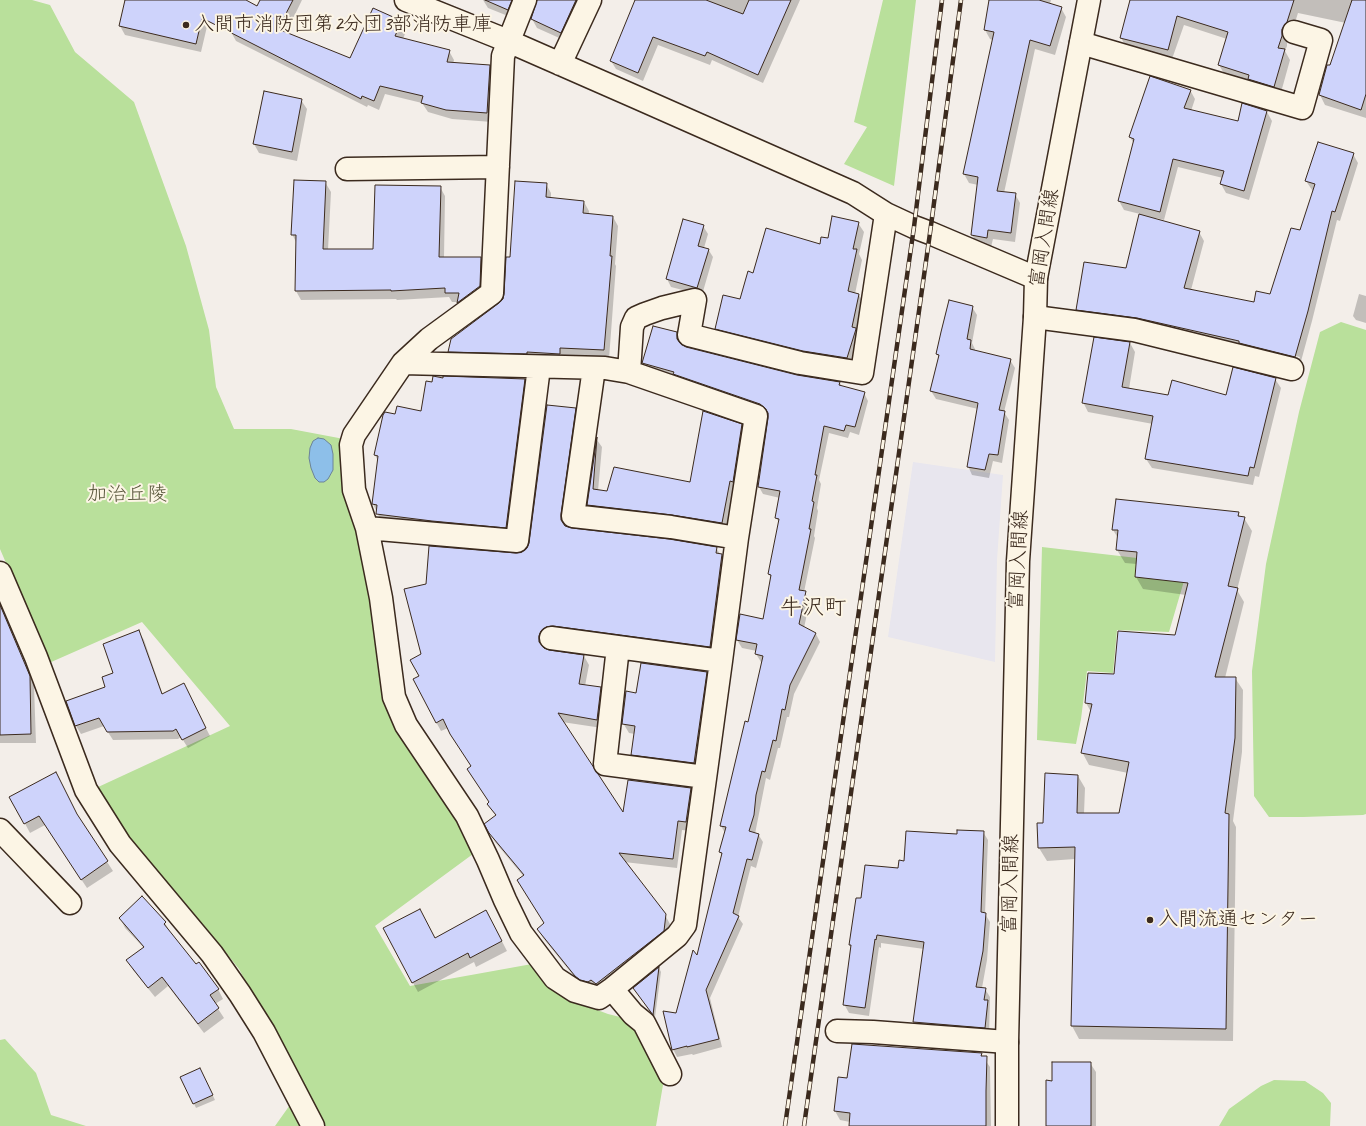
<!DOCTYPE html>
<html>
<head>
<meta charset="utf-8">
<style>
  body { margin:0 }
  canvas { display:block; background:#f3eee9 }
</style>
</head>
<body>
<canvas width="1366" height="1126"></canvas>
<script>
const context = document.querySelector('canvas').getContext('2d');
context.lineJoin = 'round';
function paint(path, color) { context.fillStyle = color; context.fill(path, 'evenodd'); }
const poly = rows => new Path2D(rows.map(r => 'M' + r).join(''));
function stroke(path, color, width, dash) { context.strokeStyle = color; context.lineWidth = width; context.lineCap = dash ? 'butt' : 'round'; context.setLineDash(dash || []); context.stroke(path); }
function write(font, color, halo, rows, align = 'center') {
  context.font = font + ' Caveat,"Klee One",sans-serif'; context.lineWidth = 4; context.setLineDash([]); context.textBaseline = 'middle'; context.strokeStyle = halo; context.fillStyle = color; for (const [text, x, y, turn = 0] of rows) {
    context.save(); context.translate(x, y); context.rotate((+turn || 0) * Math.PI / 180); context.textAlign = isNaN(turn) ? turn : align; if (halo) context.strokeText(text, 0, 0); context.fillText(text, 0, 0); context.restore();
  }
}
paint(poly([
  [913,462,1003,475,997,560,995,662,888,637]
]), '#e8e6ee');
paint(poly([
  [0,0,32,0,50,5,75,52,134,102,186,246,209,330,216,387,234,429,291,429,344,439,351,511,374,606,388,699,447,800,473,854,375,926,410,986,532,964,576,1002,608,1014,624,1018,638,1031,664,1079,656,1126,275,1126,302,1088,239,969,207,929,137,849,96,788,230,726,142,622,49,663,0,549],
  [883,0,916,0,894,186,844,164,867,127,854,122],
  [1341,322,1366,330,1366,814,1363,815,1303,817,1269,817,1254,796,1252,671,1266,564,1299,412,1320,332],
  [1042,547,1189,564,1169,632,1117,630,1113,673,1087,671,1081,719,1076,744,1037,740],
  [5,1039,36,1073,51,1115,86,1126,0,1126,0,1040],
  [1274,1080,1305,1081,1323,1093,1331,1103,1330,1126,1219,1126,1229,1109,1261,1086]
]), '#b9e09b');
const water = poly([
  [318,438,324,439,331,445,333,454,333,470,328,479,324,482,319,482,315,478,311,468,309,458,310,448,313,441,318,438]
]);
paint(water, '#8dbfe9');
stroke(water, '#6c8398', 1);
paint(poly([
  [126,0,170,0,209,18,201,52,125,35,120,26],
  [267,0,302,0,286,33,351,59,401,22,406,31,403,39,449,51,454,60,453,64,489,66,495,75,492,122,452,119,428,112,422,103,385,94,379,110,368,105,367,107,236,41,231,32,258,7],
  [483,0,521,0,513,18,488,8],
  [538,0,586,0,566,41,537,28,532,19],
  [636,0,800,0,763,83,712,60,710,65,658,45,643,81,616,69,611,61],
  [990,0,1051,0,1050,4,1061,8,1066,17,1055,55,1035,49,1004,193,1015,194,1020,203,1015,242,993,239,991,247,977,244,972,235,978,185,969,183,964,174,993,40,990,39,985,30],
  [1131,0,1366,0,1366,118,1325,105,1320,95,1328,66,1331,66,1346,23,1298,13,1292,32,1287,38,1287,46,1285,51,1290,60,1280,96,1225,75,1219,65,1227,39,1184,25,1172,59,1127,48,1121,38],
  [1190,90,1195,99,1191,111,1238,122,1267,112,1272,121,1249,200,1226,193,1221,184,1223,178,1178,167,1164,220,1156,218,1156,220,1199,232,1204,241,1191,290,1255,303,1271,296,1301,231,1313,191,1312,190,1306,181,1353,154,1358,163,1340,221,1337,220,1312,321,1300,365,1082,319,1077,310,1126,269,1140,214,1124,210,1119,201,1134,144,1130,137],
  [1240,342,1300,357,1299,359,1240,344],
  [301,100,307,109,297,161,259,153,254,144],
  [325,182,331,192,328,250,374,250,440,187,445,196,444,258,481,258,486,267,485,296,464,311,458,302,452,302,449,297,397,300,396,299,301,300,296,291,296,242,292,234],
  [546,184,551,193,551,199,584,202,589,211,589,215,613,217,618,226,615,264,616,266,609,359,454,360,449,351,504,299,511,258],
  [684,221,703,226,708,234,704,248,708,249,713,257,702,295,671,287,667,279],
  [858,223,864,232,859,254,862,260,855,294,859,295,864,304,852,367,722,338,716,329,741,300,754,274,821,245,828,239],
  [1359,294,1366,296,1366,323,1356,320,1353,316],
  [972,307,977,315,972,343,975,349,975,352,1010,360,1015,368,1004,412,1009,420,1002,463,993,461,989,478,972,475,968,466,978,409,936,399,931,391,939,358,937,354],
  [676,333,681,341,681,346,686,348,797,376,840,383,842,387,864,393,868,401,859,435,850,432,848,438,829,433,819,480,821,484,817,508,818,511,814,536,815,538,804,592,810,600,804,628,816,634,820,642,794,694,789,717,787,717,780,748,778,748,770,780,766,778,755,834,758,834,763,842,756,868,751,866,738,917,743,924,710,998,722,1047,693,1055,692,1054,677,1057,673,1049,677,1014,697,957,722,856,720,852,725,833,721,826,749,723,762,662,761,662,756,654,757,651,742,648,737,640,763,620,771,579,769,574,779,522,776,518,780,498,763,494,759,487,769,414,648,371,644,363],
  [1094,338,1130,343,1135,352,1129,389,1168,396,1227,396,1275,379,1281,388,1259,477,1255,476,1253,485,1152,468,1146,459,1153,424,1088,412,1083,402],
  [524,380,529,388,511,536,382,523,373,504,378,461,375,455,396,416,422,412,432,383],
  [575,409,580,418,565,527,571,529,716,548,727,564,715,655,546,640,543,645,544,649,584,656,589,665,585,686,600,688,605,697,602,728,562,722,624,815,690,789,696,797,691,831,682,830,677,868,624,862,665,915,670,924,668,940,602,992,581,985,543,938,538,929,545,923,524,877,495,842,490,833,496,816,488,805,490,803,472,767,456,743,448,728,441,731,436,722,420,676,427,584,523,553,528,549],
  [741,425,747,435,727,532,594,514,588,505,597,440,602,447,598,491,608,493,690,483],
  [1238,513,1240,517,1244,518,1252,531,1237,590,1244,602,1225,678,1235,678,1243,690,1242,752,1233,821,1236,827,1233,1041,1079,1039,1072,1026,1075,859,1047,861,1039,848,1044,824,1078,776,1085,788,1084,814,1120,814,1128,773,1089,765,1082,752,1091,712,1086,703,1115,675,1176,636,1186,595,1143,589,1136,577,1137,564,1125,563,1117,550,1118,538,1113,530],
  [0,604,34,686,36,743,0,743],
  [139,632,144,640,163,695,188,693,210,736,188,748,181,737,178,739,113,740,104,726,81,734,76,726,67,701,107,687],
  [706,673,711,682,700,772,638,764,632,755,635,734,629,733,623,723,637,694],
  [11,797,79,819,113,871,87,888,45,825,30,833],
  [983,832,988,840,985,914,990,922,987,960,982,988,985,989,990,997,989,1036,919,1031,914,1022,924,949,881,943,881,948,879,947,869,1016,849,1013,844,1004,852,949,850,945,862,900,899,870,905,862,958,835],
  [120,918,165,923,170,932,196,966,218,989,223,999,215,1004,224,1018,204,1033,168,986,155,997,133,970,128,961,144,948,125,928],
  [491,920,507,951,476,967,474,962,418,992,413,983,435,939],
  [659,968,661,972,655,1017,634,988],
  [981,1054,990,1067,991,1126,850,1126,850,1122,840,1120,835,1111,848,1079],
  [1090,1063,1096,1072,1096,1126,1047,1126,1053,1082],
  [202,1073,215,1100,196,1108,182,1078]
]), '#0003');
const building = poly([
  [125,0,246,0,257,6,260,0,293,0,278,29,350,58,373,8,402,21,395,36,450,50,447,62,490,65,487,113,446,110,421,103,423,96,380,86,374,101,362,96,361,99,202,18,196,44,119,26,125,0],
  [485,0,512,0,508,10,485,0],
  [537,0,576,0,561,33,531,19,537,0],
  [635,0,706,0,743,14,749,0,791,0,758,75,707,52,705,56,653,37,638,73,610,61,635,0],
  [989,0,1039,0,1062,7,1050,46,1030,40,997,191,1016,193,1011,233,988,230,987,238,971,235,978,177,963,174,994,32,984,30,989,0],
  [1130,0,1294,0,1287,22,1282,29,1282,36,1278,48,1285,49,1274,87,1248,79,1249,75,1218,65,1228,32,1177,16,1168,50,1120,38,1130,0],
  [1352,0,1366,0,1366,94,1361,110,1319,95,1327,65,1330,65,1352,0],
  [1150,76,1191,90,1184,108,1238,121,1242,103,1267,111,1244,191,1220,184,1224,171,1173,159,1160,212,1118,201,1134,139,1129,137,1150,76],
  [264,91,302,99,292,152,253,144,264,91],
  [1318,142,1354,153,1335,212,1332,211,1308,311,1295,357,1239,343,1239,341,1137,318,1076,310,1084,262,1126,268,1139,214,1200,231,1184,288,1254,302,1256,291,1270,294,1291,228,1300,230,1315,184,1305,181,1318,142],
  [294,180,326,181,323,249,373,249,375,185,441,186,439,257,481,257,480,286,457,303,459,293,445,293,445,288,391,291,391,290,295,291,296,235,291,235,294,180],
  [515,181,547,183,546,197,584,201,583,213,613,216,610,256,612,256,604,350,560,348,560,354,527,352,527,354,448,352,451,339,499,303,503,299,504,294,506,257,510,257,515,181],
  [832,216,859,222,853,249,857,249,848,291,859,294,852,327,856,328,856,329,847,358,803,351,715,329,723,295,740,299,748,271,753,273,766,228,820,244,821,237,828,238,832,216],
  [683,219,704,225,698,246,709,249,697,288,666,279,683,219],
  [949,300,973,306,967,339,971,340,970,349,1011,359,999,410,1005,411,998,455,989,454,985,470,967,467,978,403,930,391,939,355,936,354,941,332,949,300],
  [653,326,677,332,677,339,681,344,686,347,797,375,840,382,839,385,865,392,855,427,846,425,844,431,824,426,815,475,817,475,812,501,814,502,809,529,811,529,799,590,806,591,799,624,816,633,790,685,785,710,782,709,776,741,773,740,765,772,762,771,756,795,754,815,749,831,759,834,752,860,747,859,733,913,739,916,706,990,719,1039,687,1047,687,1046,672,1050,663,1011,676,1013,693,950,697,955,722,853,719,852,726,827,720,826,745,721,748,722,763,656,755,654,757,644,736,640,740,614,763,619,771,575,768,574,779,519,775,518,780,491,758,487,768,418,768,413,765,408,760,404,673,374,674,372,642,363,653,326],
  [1094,337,1130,342,1122,387,1168,395,1172,380,1226,395,1233,367,1276,378,1254,468,1250,467,1248,476,1145,459,1153,416,1082,403,1094,337],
  [433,376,443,378,443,376,525,379,506,528,432,521,376,514,377,505,372,504,378,456,374,455,383,415,385,412,395,414,397,406,421,411,426,381,432,382,433,376],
  [547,405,576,408,561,514,561,520,565,526,572,528,669,539,717,547,716,553,722,554,710,647,553,626,546,627,541,631,539,636,539,642,544,648,549,650,584,655,579,684,601,687,597,720,558,713,623,812,628,780,691,788,686,822,678,821,673,859,619,853,666,914,664,931,596,984,591,980,588,982,580,980,575,976,537,929,544,923,517,880,524,875,489,833,484,824,496,815,487,804,489,802,467,769,471,766,450,734,443,719,436,723,413,679,419,676,410,660,421,654,404,589,426,584,429,546,516,553,522,552,527,548,529,543,547,405],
  [703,411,742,424,733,482,730,481,722,523,672,515,587,505,597,437,593,489,607,491,614,467,690,482,703,411],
  [1116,499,1239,512,1238,516,1245,517,1228,586,1238,588,1215,677,1236,677,1235,738,1225,813,1229,814,1226,1029,1071,1026,1075,847,1038,848,1037,823,1043,823,1045,773,1078,775,1077,813,1119,813,1129,762,1081,753,1092,704,1085,703,1088,673,1114,674,1118,631,1175,635,1188,583,1135,577,1137,552,1116,550,1118,530,1112,530,1116,499],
  [0,605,30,676,31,734,0,735,0,605],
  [139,630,162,694,184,683,206,728,182,740,176,729,173,731,107,732,99,718,75,726,66,701,105,687,102,677,113,673,103,644,139,630],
  [641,663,707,672,694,763,631,755,635,726,622,724,626,691,636,693,641,663],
  [56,772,77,814,108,861,81,880,39,816,24,824,9,797,56,772],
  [957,830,984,831,981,912,986,913,983,951,976,987,986,988,984,1000,988,1000,985,1028,913,1022,924,942,877,935,876,940,875,939,865,1008,843,1005,851,945,849,945,856,898,861,898,865,865,898,868,899,860,904,861,906,831,957,834,957,830],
  [142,896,166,922,164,924,196,964,199,962,219,989,210,995,219,1008,198,1024,162,977,148,988,126,960,144,947,119,918,142,896],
  [420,909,435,938,486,910,502,941,470,958,468,953,412,983,383,928,420,909],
  [659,967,653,1015,633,988,659,967],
  [852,1044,982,1053,981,1056,987,1056,986,1091,986,1126,849,1126,850,1113,834,1111,838,1077,847,1078,852,1044],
  [1052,1062,1091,1062,1091,1126,1046,1126,1046,1080,1052,1081,1052,1062],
  [200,1068,213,1095,193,1104,180,1077,200,1068]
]);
paint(building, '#ced3fb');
stroke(building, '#3b2a1e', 1);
const minor = poly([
  [406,0,508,41,638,98,853,193,886,214,914,227,930,233,1036,278],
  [1081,43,1302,108,1321,40,1294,32],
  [560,64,590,0],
  [347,169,498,167],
  [1035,317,1134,330,1292,369],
  [403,363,605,368,629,372,756,416,737,538,721,661,685,925,677,936,612,989,599,998,575,991,555,978,521,933,505,900,488,860,467,816,406,725,394,697,381,598,367,528,354,490,351,445,354,435,403,363,429,339,492,293,503,56,525,0],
  [594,368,573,516,671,527,737,538],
  [629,372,632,327,636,318,645,314,662,308,695,300,689,335,800,363,862,373,886,214],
  [367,528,517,541,539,367],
  [0,573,36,657,86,790,120,844,212,954,240,994,264,1032,313,1126],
  [551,638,721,661],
  [618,647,605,764,705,777],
  [0,830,70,903],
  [612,989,633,1014,644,1023,670,1074],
  [837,1031,873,1032,1007,1042]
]);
const secondary = poly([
  [1007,1126,1007,1042,1018,561,1035,317,1036,278,1089,0]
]);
stroke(minor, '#3b2a1e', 25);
stroke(secondary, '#3b2a1e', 25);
stroke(minor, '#fcf5e5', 22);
stroke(secondary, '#fcf5e5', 22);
const rail = poly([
  [785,1126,914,227,942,0],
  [804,1126,930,233,961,0]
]);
stroke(rail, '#3b2a1e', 4.5);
stroke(rail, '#fcf5e5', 3, [9]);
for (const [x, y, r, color] of [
  [186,25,4,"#3b2a1e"],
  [1150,920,4,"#3b2a1e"]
]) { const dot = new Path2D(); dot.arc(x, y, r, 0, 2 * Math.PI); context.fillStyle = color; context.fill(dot); stroke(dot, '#fcf5e5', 1.5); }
write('20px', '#3b2a1e', '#fcf5e5', [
  ["入間市消防団第2分団3部消防車庫",194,25],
  ["入間流通センター",1158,920]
], 'left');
write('20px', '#3b2a1e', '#fcf5e5', [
  ["富岡入間線",1045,238,-81],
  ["富岡入間線",1019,560,-87],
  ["富岡入間線",1011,884,-89]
]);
write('20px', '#5a583d', '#fcf5e5', [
  ["加治丘陵",127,495]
]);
write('22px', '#3b2a1e', '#fcf5e5', [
  ["牛沢町",813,608]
]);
</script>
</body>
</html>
